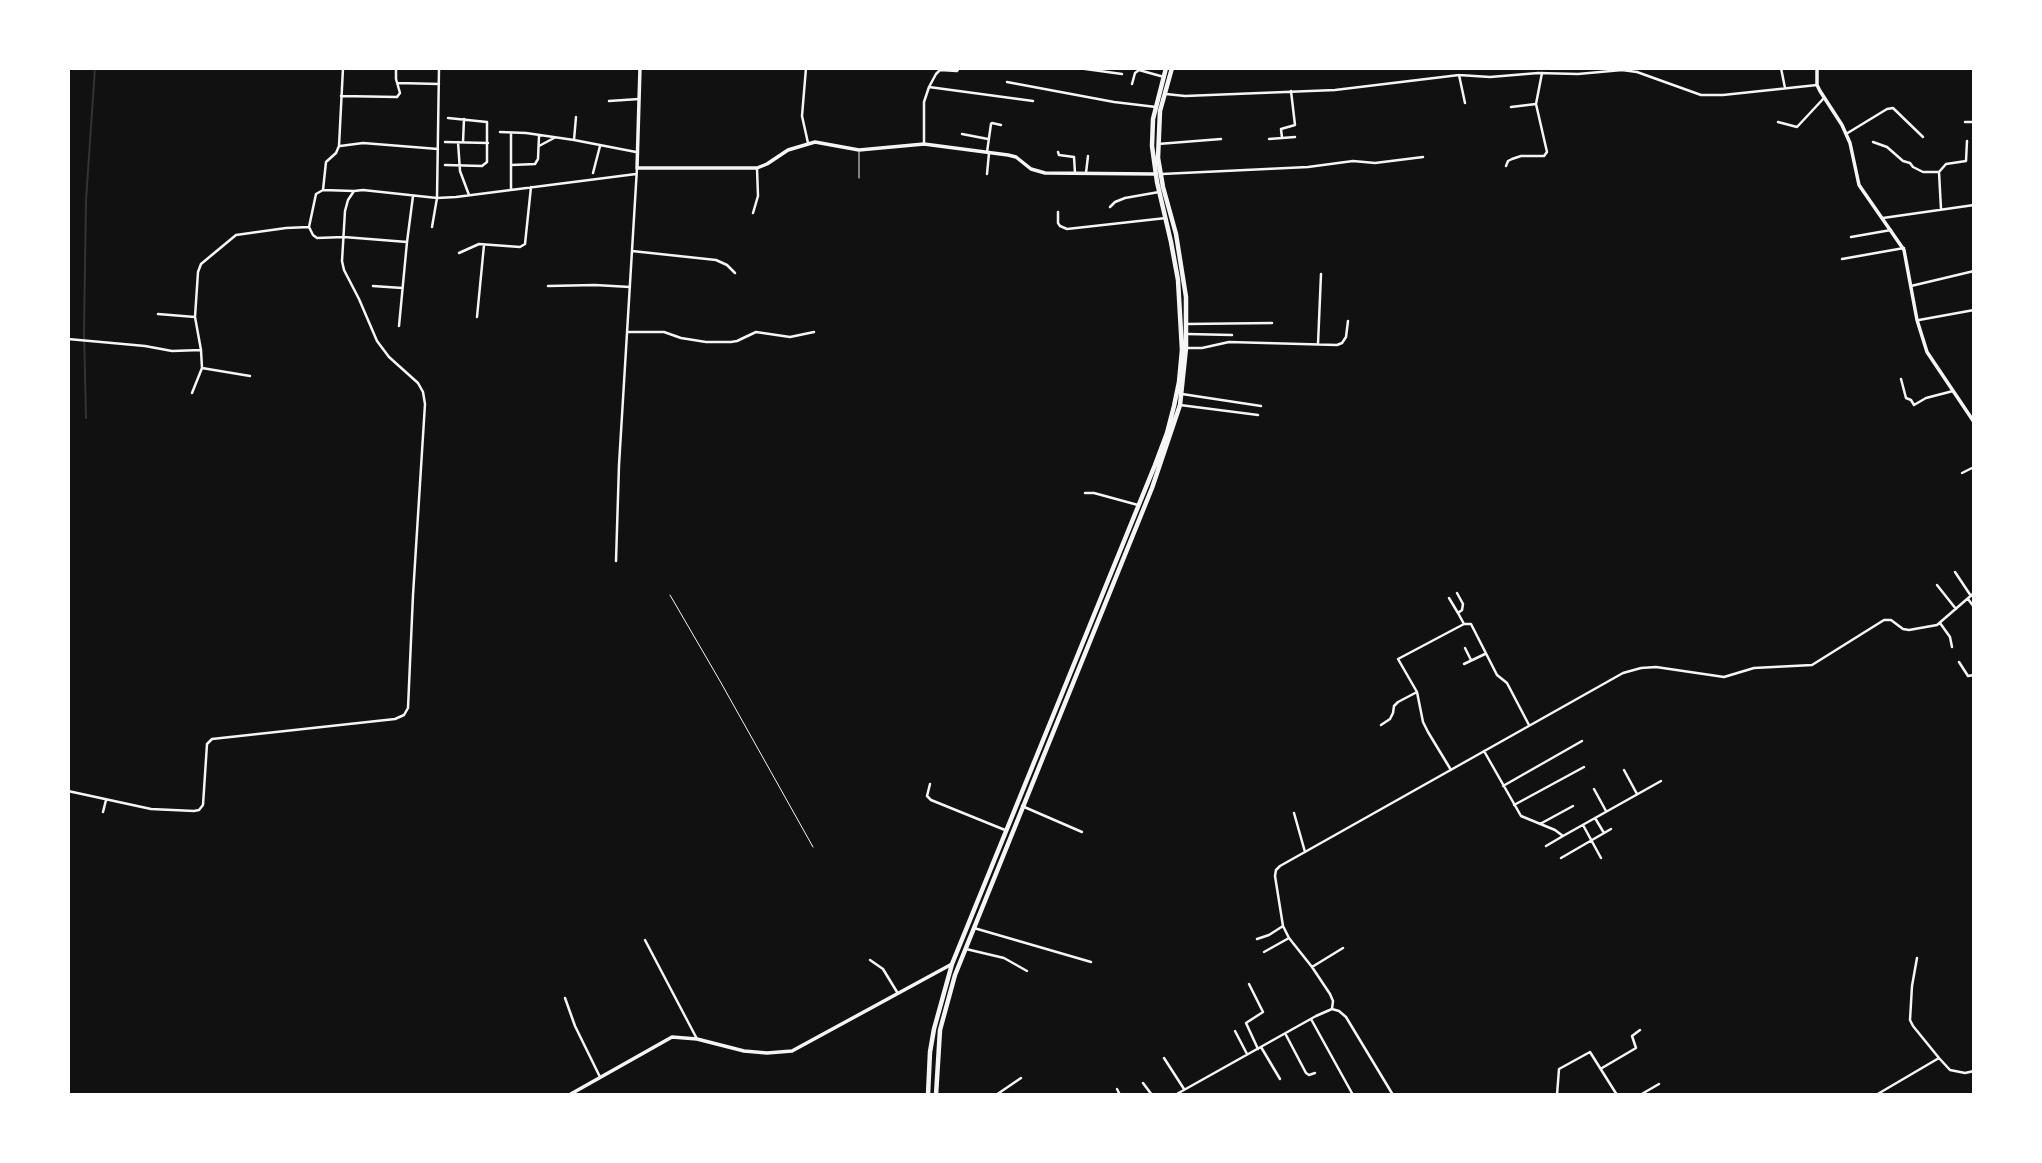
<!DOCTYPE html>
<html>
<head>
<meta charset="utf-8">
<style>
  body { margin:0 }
  #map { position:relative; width:2042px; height:1163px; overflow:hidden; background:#111; font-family:"Fira Sans",sans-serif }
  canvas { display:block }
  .frame { position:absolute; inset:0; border:70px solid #fff; pointer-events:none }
</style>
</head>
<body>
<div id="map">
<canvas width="2042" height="1163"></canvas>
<div class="frame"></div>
</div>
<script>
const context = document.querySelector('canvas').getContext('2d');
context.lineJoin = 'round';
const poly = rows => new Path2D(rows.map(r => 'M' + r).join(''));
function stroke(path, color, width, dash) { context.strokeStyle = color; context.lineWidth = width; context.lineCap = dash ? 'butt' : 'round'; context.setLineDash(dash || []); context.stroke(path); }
stroke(poly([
  [86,418,84,331,86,200,95,68]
]), '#333', 2);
stroke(poly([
  [859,178,859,152],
  [670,595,720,681,813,847]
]), '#f5f5f5', 1);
stroke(poly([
  [806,68,802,116,808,143],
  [1078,68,1122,74],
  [1781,68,1785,88],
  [1459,75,1465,103],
  [1007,82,1114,102,1156,107],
  [398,83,439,84],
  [1132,84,1135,73,1139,70,1164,77],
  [929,87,936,74,940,70,957,71,959,68],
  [1166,94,1185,96,1335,90,1459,75,1490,77,1538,73,1578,74,1622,70,1637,72,1701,95,1723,95,1817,85],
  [341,96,397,97,400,93,396,79,396,68],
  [609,101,639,99],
  [1511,107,1536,104,1542,73],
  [1778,122,1797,127,1824,98],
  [1965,122,1974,122],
  [500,132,526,133,574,140,636,152],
  [962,134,988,139],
  [1846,134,1887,109,1893,108,1923,137],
  [1282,138,1295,137],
  [1269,139,1282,138,1281,129,1295,125,1291,91],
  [574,140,576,117],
  [445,142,488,143],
  [458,142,460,171,469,195],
  [463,142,464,119],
  [1873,142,1887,147,1903,161,1910,163,1913,167,1923,172,1939,172,1941,209],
  [924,144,924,102,929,87,1033,101],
  [1158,144,1221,139],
  [340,146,363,143,438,149],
  [539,146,554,138],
  [987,152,991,124,992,123,1001,125],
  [1058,152,1059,155,1074,157,1075,173],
  [445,165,482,166,487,162,487,122,448,118],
  [512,165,535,164,538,159,539,136],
  [1506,166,1508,161,1512,159,1521,156,1544,156,1547,152,1536,104],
  [1939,172,1946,164,1966,161,1967,141],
  [593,173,600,146],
  [1086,173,1088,156],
  [987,174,989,153],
  [1162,174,1308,167,1353,161,1375,163,1423,157],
  [323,190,354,191],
  [511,190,511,134],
  [1110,207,1115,202,1125,198,1159,192],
  [1058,212,1058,223,1060,226,1067,229,1166,218],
  [753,213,758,196,757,168],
  [1883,218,1974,205],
  [309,227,316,194,323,190,326,162,336,153,339,146,343,68],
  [309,227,313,235,317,238,344,237,407,242],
  [432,227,437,198,439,68],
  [1851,237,1891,230],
  [632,251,716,260,727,265,735,273],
  [459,253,479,244,520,247,525,244,531,187],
  [1842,259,1904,248],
  [373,286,402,288],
  [548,286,595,285,630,287],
  [1911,286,1974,271],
  [158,314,195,317],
  [477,317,484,245],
  [1919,320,1974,310],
  [1187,324,1272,323],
  [399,326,407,242,413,196],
  [627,332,664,332,681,338,706,342,731,342,737,341,756,332,790,337,814,332],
  [1187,334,1232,335],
  [68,339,145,346,172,351,201,350,195,317,198,272,201,264,236,235,286,228,309,227],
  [1318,344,1321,274],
  [1186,348,1202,348,1229,342,1337,345,1342,343,1346,337,1348,321],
  [202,368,250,376],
  [1901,379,1906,398,1911,400,1914,405,1926,398,1953,391],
  [192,393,202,368,201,350],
  [1182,394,1261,406],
  [1180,405,1258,415],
  [1962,473,1974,467],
  [1085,493,1094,493,1138,505],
  [616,561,619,465,637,168],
  [1955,572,1971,596],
  [1937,585,1956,609],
  [1457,593,1463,604,1462,610,1458,613,1464,624],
  [1449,598,1458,613],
  [1968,599,1974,607],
  [1940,623,1950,637,1952,647],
  [1465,648,1471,660],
  [1959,662,1968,676,1974,675],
  [1464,664,1485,654],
  [1381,725,1390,719,1393,713,1394,706,1398,702,1417,692],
  [1484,751,1521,816,1555,830,1563,836,1661,781],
  [1451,770,1428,732,1423,722,1417,692,1398,659,1464,624,1471,624,1497,675,1507,683,1529,725],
  [1624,770,1637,794],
  [930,784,927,796,931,800,1005,830],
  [1503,786,1582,741],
  [1594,789,1606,811],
  [68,791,151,809,194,811,199,810,203,805,207,744,212,739,395,719,404,715,408,708,413,595,425,404,423,392,418,383,389,357,377,341,359,299,344,270,342,261,345,211,348,200,354,191,363,190,437,198,456,197,636,174],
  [1514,805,1584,767],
  [1022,806,1082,832],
  [103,812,106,800],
  [1294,813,1305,852],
  [1595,818,1604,833],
  [1540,824,1573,806],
  [1583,825,1601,858],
  [1546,846,1563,836],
  [1561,858,1611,829],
  [974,928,1091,962],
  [1257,939,1269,935,1283,926],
  [645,940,697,1039],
  [966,949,1004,958,1027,971],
  [1264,952,1289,938],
  [1917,958,1912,986,1910,1020,1913,1026,1939,1058],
  [870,960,883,969,897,992],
  [1312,967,1343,948],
  [1249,984,1263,1012,1246,1023,1258,1049],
  [565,998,575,1026,600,1077],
  [1332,1009,1333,1001,1330,994,1312,967,1289,938,1283,926,1275,876,1276,870,1280,866,1623,673,1641,668,1656,667,1724,677,1754,668,1812,665,1884,620,1891,620,1903,629,1909,630,1937,625,1974,593],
  [1311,1019,1353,1095],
  [1235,1031,1247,1054],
  [1286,1035,1306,1073,1309,1075,1315,1073],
  [1261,1047,1280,1079],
  [1164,1058,1184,1089],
  [1602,1068,1636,1048,1632,1036,1640,1030],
  [1143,1083,1152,1095],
  [1117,1089,1120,1095],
  [996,1095,1021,1078],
  [1175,1095,1316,1016,1332,1009,1339,1011,1346,1017,1393,1095],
  [1557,1095,1559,1069,1590,1052,1617,1095],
  [1640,1095,1659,1084],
  [1876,1095,1939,1058,1950,1070,1965,1073,1974,1071]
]), '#f5f5f5', 2.5);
stroke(poly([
  [640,68,637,168,757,168,767,164,788,150,815,142,859,150,924,144,1008,155,1016,157,1031,169,1045,173,1155,174],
  [1817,68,1817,85,1820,91,1842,125,1850,143,1859,185,1904,250,1917,320,1927,352,1974,422],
  [569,1095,672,1037,697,1039,744,1051,767,1053,792,1051,952,964]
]), '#f5f5f5', 3.5);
stroke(poly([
  [928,1095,930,1052,934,1029,952,964,1155,465,1167,433,1174,406,1179,382,1182,350,1178,280,1171,242,1157,182,1152,146,1153,119,1166,68],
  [936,1095,940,1030,955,975,1152,488,1180,405,1186,348,1186,297,1176,234,1163,187,1158,158,1160,111,1172,68]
]), '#f5f5f5', 4.5);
</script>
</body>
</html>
